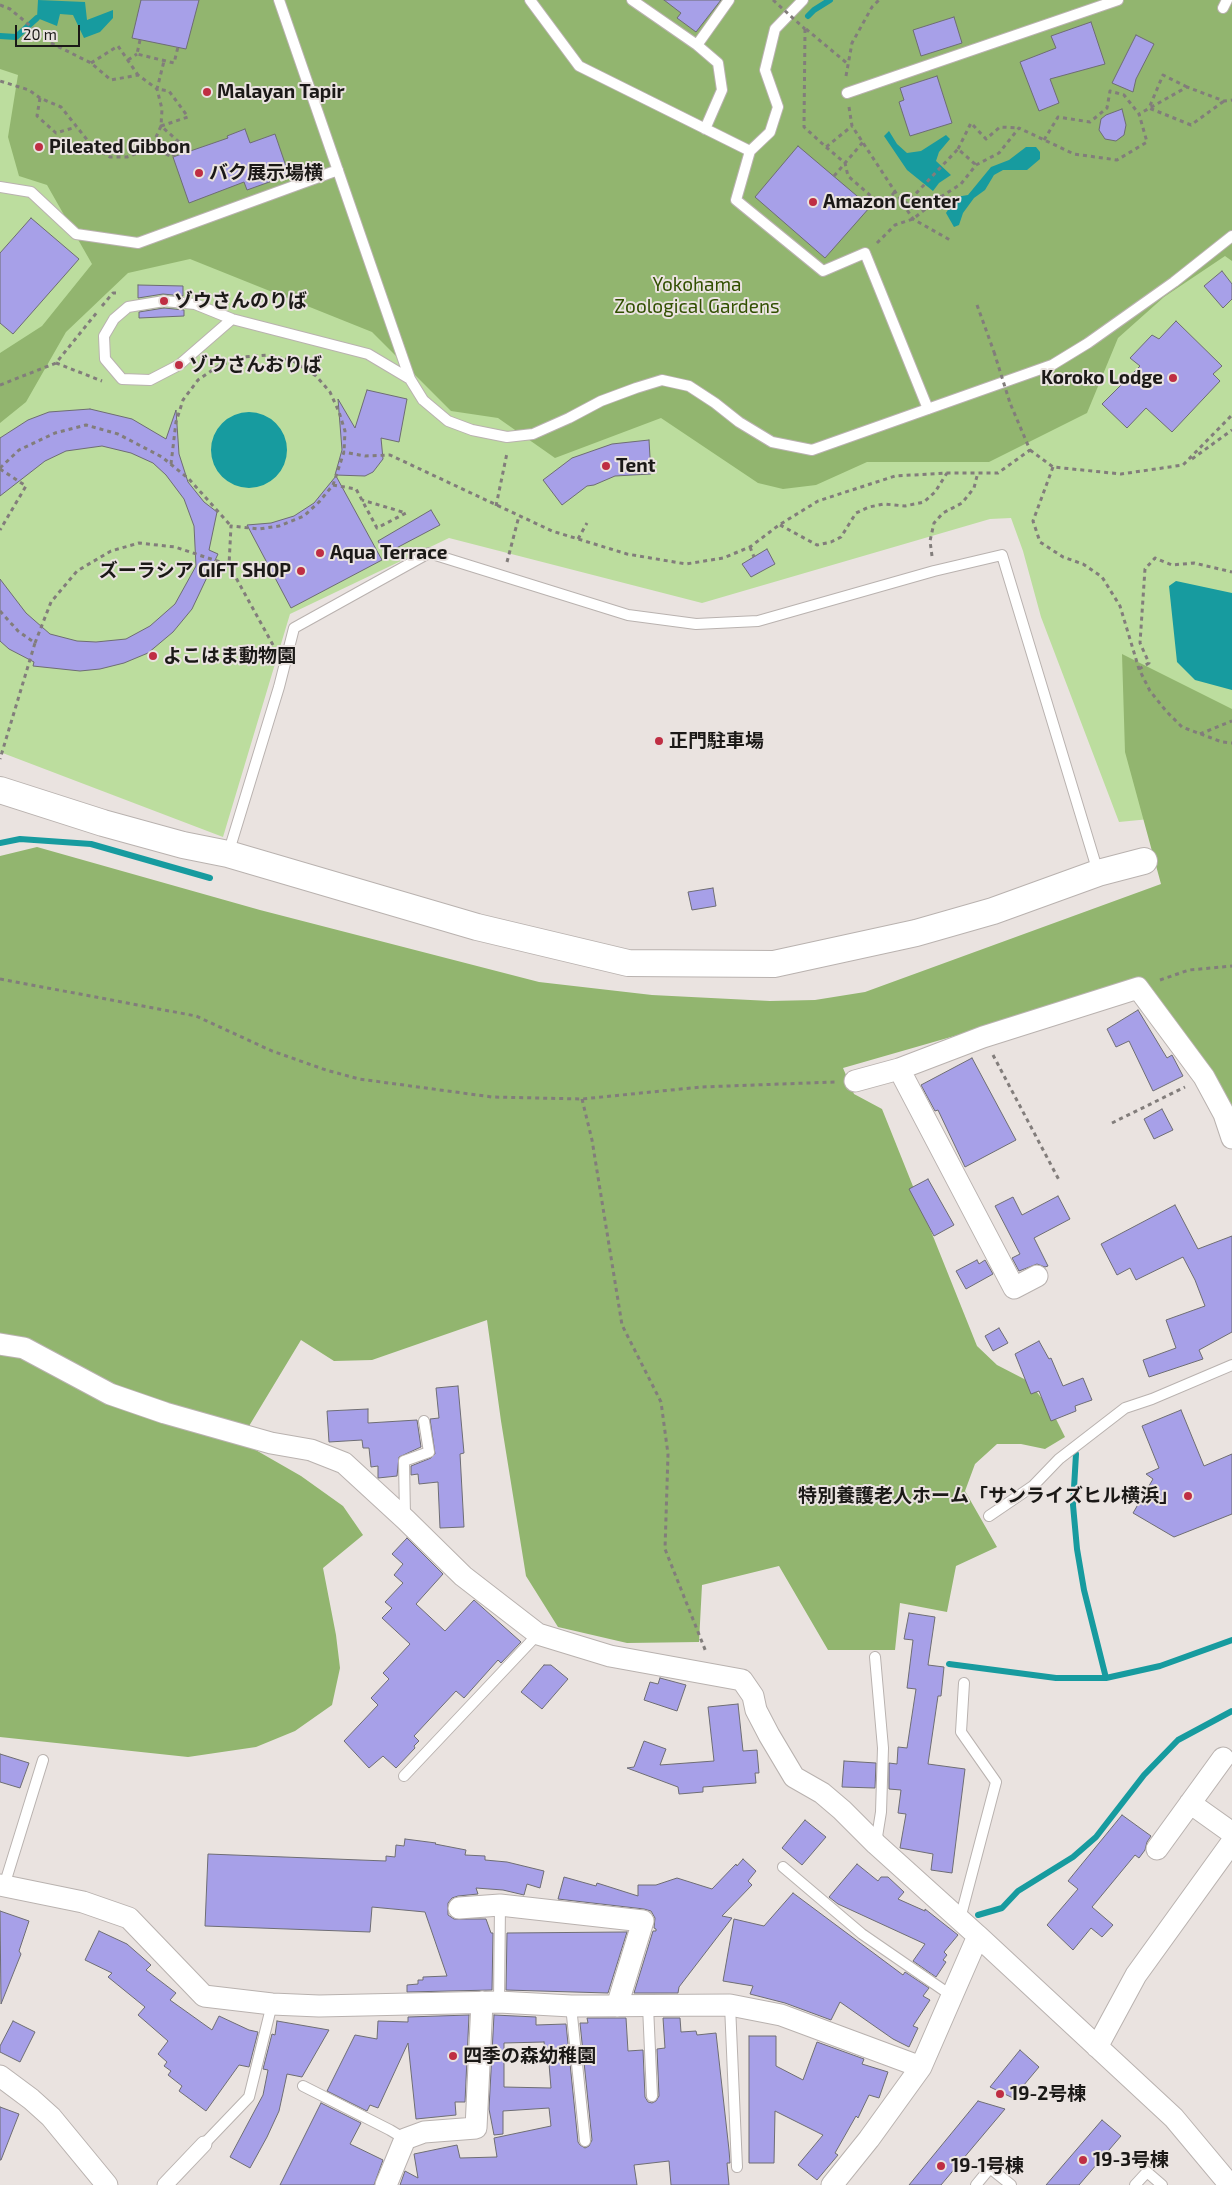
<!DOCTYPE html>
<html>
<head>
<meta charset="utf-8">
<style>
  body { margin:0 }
  #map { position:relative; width:1232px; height:2185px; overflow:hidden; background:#eae3e0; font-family:"Exo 2",sans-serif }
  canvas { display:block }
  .scale { position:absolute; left:15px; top:25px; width:65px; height:22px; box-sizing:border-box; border:2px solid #1b1917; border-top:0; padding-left:6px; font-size:15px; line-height:18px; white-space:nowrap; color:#1b1917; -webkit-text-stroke:4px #eae3e0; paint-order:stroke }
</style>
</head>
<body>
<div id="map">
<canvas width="1232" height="2185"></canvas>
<div class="scale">20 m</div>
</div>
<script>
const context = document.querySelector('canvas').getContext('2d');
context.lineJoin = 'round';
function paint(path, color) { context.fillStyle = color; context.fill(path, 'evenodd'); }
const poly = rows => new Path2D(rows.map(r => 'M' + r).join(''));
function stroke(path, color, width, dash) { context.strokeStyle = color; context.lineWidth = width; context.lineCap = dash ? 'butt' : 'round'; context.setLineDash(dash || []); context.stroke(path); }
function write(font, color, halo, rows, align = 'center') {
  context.font = font + ' "Exo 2","Noto Sans JP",sans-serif'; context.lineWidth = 4; context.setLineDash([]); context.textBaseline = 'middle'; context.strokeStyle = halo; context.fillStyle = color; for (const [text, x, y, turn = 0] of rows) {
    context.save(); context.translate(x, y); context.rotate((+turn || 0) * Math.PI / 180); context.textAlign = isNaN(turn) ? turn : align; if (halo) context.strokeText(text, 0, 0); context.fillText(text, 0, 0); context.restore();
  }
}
paint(poly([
  [0,0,1232,0,1232,803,1201,814,1119,822,1041,617,1023,551,1011,518,990,519,702,603,449,538,290,614,223,837,0,752]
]), '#bcdd9e');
paint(poly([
  [0,0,1232,0,1232,261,1225,256,1164,297,1118,338,1087,413,989,462,867,462,816,485,783,489,758,483,661,418,555,458,498,418,451,411,372,332,190,259,128,273,66,332,26,402,0,423,0,353,42,326,92,264,47,185,19,176,8,137,18,75,0,69],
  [1122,654,1232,709,1232,1105,1139,983,843,1068,854,1094,882,1109,977,1346,997,1365,1028,1381,1052,1411,1065,1437,1045,1449,1021,1444,997,1444,975,1464,965,1491,997,1547,956,1566,947,1612,900,1603,895,1650,828,1650,779,1566,702,1585,699,1642,627,1643,558,1627,526,1576,501,1421,487,1320,372,1360,334,1361,301,1340,240,1441,301,1476,343,1506,363,1535,323,1568,336,1635,340,1668,332,1705,295,1731,256,1747,188,1757,0,1737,0,856,37,847,260,910,539,982,652,995,770,1001,815,1000,865,992,1161,884,1125,752]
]), '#92b56f');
paint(poly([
  [38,0,85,2,87,20,113,10,113,18,100,32,84,38,73,15,60,14,57,26,37,18],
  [889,131,897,144,907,153,921,151,946,135,950,139,939,152,936,161,951,175,939,183,933,191,907,170,884,136],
  [1026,147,1036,147,1040,152,1040,159,1027,170,1003,170,994,175,985,190,974,198,963,213,959,225,954,227,946,213,956,197,968,195,991,167,1009,160],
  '211 450a38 38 0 1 1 76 0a38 38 0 1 1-76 0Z',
  [1176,581,1232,593,1232,690,1195,680,1177,662,1169,586]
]), '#179b9f');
stroke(poly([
  [808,16,814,10,830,0],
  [0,36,16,37,37,18],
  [0,843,20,839,91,844,210,878],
  [1076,1454,1073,1505,1077,1549,1084,1590,1106,1678],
  [949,1664,1056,1678,1106,1678,1160,1666,1232,1640],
  [978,1915,1002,1908,1018,1891,1073,1857,1096,1837,1144,1775,1178,1740,1232,1711]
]), '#179b9f', 6);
const building = poly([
  [141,0,199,0,186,49,132,38,141,0],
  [664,0,721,0,696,32,677,18,681,13,664,0],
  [954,17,962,43,921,56,913,30,954,17],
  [1091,22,1105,64,1050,79,1059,103,1039,111,1020,62,1056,48,1051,36,1091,22],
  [1136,35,1154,44,1136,79,1133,92,1112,83,1136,35],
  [937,76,952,123,910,136,899,102,904,100,900,88,937,76],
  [1122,109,1126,125,1124,135,1116,141,1105,139,1099,130,1101,119,1106,115,1122,109],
  [245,129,250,143,275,134,289,175,247,190,244,182,189,203,173,157,228,138,227,136,245,129],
  [798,146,870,207,825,258,755,197,798,146],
  [31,218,79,259,13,334,0,323,0,253,31,218],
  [1222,271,1232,284,1232,299,1223,308,1204,286,1222,271],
  [138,285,183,286,183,296,163,294,138,298,138,285],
  [164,308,184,310,184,316,139,318,139,312,164,308],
  [1176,321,1222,366,1213,374,1220,381,1172,432,1146,408,1127,428,1102,404,1140,366,1130,358,1152,335,1159,339,1176,321],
  [367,390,407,399,399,442,381,438,383,459,373,472,365,476,335,475,342,450,338,399,355,428,367,390],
  [90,409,132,419,166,439,176,410,179,454,188,482,204,502,217,512,209,550,218,554,192,609,173,632,148,653,124,663,100,669,80,671,33,666,34,662,9,649,0,641,0,579,26,613,50,634,77,641,96,642,126,639,150,626,175,604,196,566,194,526,184,499,166,475,153,463,131,453,102,446,66,451,45,461,0,496,0,438,28,420,49,412,90,409],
  [649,440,651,474,615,476,594,485,587,486,562,505,543,480,572,458,612,444,649,440],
  [336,476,382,560,291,608,247,525,271,523,294,516,314,503,336,476],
  [431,510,440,525,385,554,378,541,431,510],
  [767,549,775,564,751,577,742,564,767,549],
  [713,888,716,906,692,910,688,892,713,888],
  [1138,1010,1167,1058,1172,1055,1183,1076,1153,1091,1129,1041,1116,1047,1107,1029,1138,1010],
  [972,1058,1016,1140,965,1167,938,1110,935,1111,921,1085,972,1058],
  [1162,1109,1173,1130,1154,1139,1144,1119,1162,1109],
  [928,1179,954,1225,934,1236,909,1189,928,1179],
  [1058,1196,1070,1219,1034,1238,1048,1266,1045,1267,1037,1264,1019,1271,1012,1258,1020,1254,995,1206,1013,1197,1022,1215,1058,1196],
  [1175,1205,1198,1249,1232,1236,1232,1332,1199,1350,1203,1359,1149,1377,1143,1360,1176,1348,1166,1320,1205,1306,1195,1280,1183,1257,1136,1280,1130,1268,1117,1275,1101,1244,1175,1205],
  [977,1260,979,1264,985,1260,993,1274,966,1289,956,1271,977,1260],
  [999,1328,1008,1343,993,1351,985,1336,999,1328],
  [1039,1341,1049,1359,1051,1358,1063,1386,1083,1378,1092,1400,1075,1406,1076,1411,1051,1421,1039,1391,1031,1394,1015,1354,1039,1341],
  [458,1386,464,1453,460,1454,464,1527,440,1528,438,1482,419,1484,418,1474,411,1475,411,1466,431,1458,435,1454,430,1419,439,1418,436,1388,458,1386],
  [368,1409,368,1423,417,1420,421,1447,399,1457,397,1476,378,1478,378,1466,371,1467,369,1448,363,1448,362,1440,329,1442,327,1411,368,1409],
  [1181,1410,1204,1466,1232,1454,1232,1514,1174,1537,1133,1513,1153,1479,1146,1474,1159,1468,1142,1426,1181,1410],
  [407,1538,443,1574,416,1604,445,1631,474,1600,521,1642,501,1663,498,1660,464,1698,456,1691,414,1736,419,1741,414,1746,415,1748,396,1768,383,1756,369,1768,344,1741,378,1705,371,1698,389,1679,383,1673,410,1644,382,1618,392,1608,385,1602,403,1583,394,1575,403,1564,392,1554,407,1538],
  [909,1613,935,1617,928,1665,944,1667,941,1696,938,1696,928,1764,965,1769,952,1873,931,1870,933,1854,900,1848,906,1814,898,1813,901,1790,889,1789,889,1763,897,1764,898,1747,907,1748,916,1689,907,1688,913,1640,904,1639,909,1613],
  [544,1665,551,1665,568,1679,542,1709,521,1692,544,1665],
  [660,1678,686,1685,677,1711,644,1700,650,1682,658,1684,660,1678],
  [738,1704,743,1751,757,1750,759,1773,755,1773,756,1783,703,1787,703,1792,679,1794,678,1787,627,1768,634,1767,644,1741,666,1749,660,1765,714,1761,708,1707,738,1704],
  [0,1754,29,1763,20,1788,0,1782,0,1754],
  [844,1761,876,1763,875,1788,842,1787,844,1761],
  [1122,1815,1151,1836,1147,1842,1145,1850,1139,1858,1135,1855,1092,1907,1113,1925,1102,1937,1091,1928,1073,1950,1047,1925,1078,1889,1068,1881,1122,1815],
  [805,1820,826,1837,802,1865,782,1848,805,1820],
  [405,1839,436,1843,435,1844,466,1850,465,1855,485,1856,485,1860,507,1862,544,1871,540,1888,527,1884,524,1895,503,1890,476,1888,478,1894,458,1896,452,1898,448,1903,448,1915,454,1919,486,1919,491,1933,493,1933,492,1990,407,1992,407,1985,418,1984,418,1980,423,1980,423,1977,447,1976,425,1912,372,1907,370,1932,205,1926,208,1854,386,1861,386,1856,395,1857,396,1845,404,1846,405,1839],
  [743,1859,756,1871,748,1881,752,1885,722,1916,732,1918,679,1987,678,1993,634,1993,653,1931,656,1931,656,1929,654,1928,655,1918,651,1911,644,1909,558,1899,564,1877,596,1886,597,1883,638,1896,638,1885,656,1885,677,1878,712,1889,736,1864,737,1866,743,1859],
  [857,1864,878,1881,881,1877,888,1877,904,1892,898,1899,925,1911,925,1909,958,1935,944,1952,947,1955,943,1960,946,1962,936,1977,913,1961,925,1944,838,1904,829,1897,857,1864],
  [793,1893,903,1975,905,1972,929,1988,923,1996,930,2000,913,2026,918,2028,909,2047,893,2039,840,2002,831,2020,785,2003,750,1994,753,1986,723,1981,734,1919,764,1926,793,1893],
  [0,1911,29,1921,19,1951,21,1954,1,2004,0,1911],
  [99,1931,127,1944,151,1965,146,1970,176,1993,170,2000,212,2030,219,2016,249,2030,258,2032,249,2067,239,2065,206,2111,179,2091,182,2086,168,2075,171,2071,164,2066,167,2062,158,2054,168,2041,138,2015,145,2007,108,1977,112,1973,85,1960,99,1931],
  [627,1932,608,1993,506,1990,507,1933,627,1932],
  [469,2015,465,2102,455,2102,456,2115,416,2119,408,2043,378,2108,370,2105,367,2111,327,2091,355,2035,377,2039,378,2021,408,2022,408,2017,469,2015],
  [494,2015,536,2017,536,2025,566,2024,578,2142,580,2145,585,2148,589,2146,592,2140,580,2023,588,2023,587,2018,626,2018,628,2051,643,2050,645,2097,648,2102,652,2103,656,2101,659,2096,657,2049,665,2048,663,2018,680,2018,681,2032,696,2031,697,2035,716,2033,729,2150,730,2163,727,2163,729,2185,671,2185,669,2161,634,2165,637,2185,400,2185,405,2171,418,2178,414,2154,457,2145,460,2158,497,2157,494,2138,551,2126,549,2108,503,2111,503,2134,494,2135,489,2109,494,2015],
  [544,2042,545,2052,548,2052,551,2088,504,2087,504,2043,544,2042],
  [13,2021,35,2032,20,2062,0,2052,0,2046,13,2021],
  [277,2021,329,2030,302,2077,287,2074,279,2111,267,2137,250,2168,230,2157,263,2095,268,2070,263,2069,272,2034,275,2035,277,2021],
  [749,2036,776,2036,776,2066,803,2080,817,2042,864,2059,862,2064,888,2072,879,2098,869,2095,858,2118,856,2116,835,2153,838,2155,817,2180,798,2165,823,2135,775,2111,774,2163,749,2163,749,2036],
  [1020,2050,1039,2067,1013,2098,990,2087,1020,2050],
  [978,2101,1005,2109,941,2185,909,2185,978,2101],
  [321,2103,361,2123,350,2144,383,2160,374,2185,280,2185,321,2103],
  [0,2107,19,2114,1,2160,0,2160,0,2107],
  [1102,2120,1121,2136,1079,2185,1046,2185,1102,2120]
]);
paint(building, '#a7a0e8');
stroke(building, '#6e6d73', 1);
const service = poly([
  [279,0,410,379,423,400,448,421,472,430,507,437,533,434,569,418,601,401,636,388,662,380,689,386,715,403,739,422,772,442,812,450,1052,365,1088,343,1174,282,1232,236],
  [530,0,579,66,750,151,736,200,823,271,865,253,928,409],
  [632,0,697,45,718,63,722,90,705,129],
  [1223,8,1227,0],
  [697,45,729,0],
  [847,93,1118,0],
  [750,151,770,132,778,107,765,70,775,29,803,0],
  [0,187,31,192,76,234,138,243,338,170],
  [232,319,179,365,150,380,122,379,105,359,104,336,114,319,128,307,164,301,195,304,232,319,368,354,410,379],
  [228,854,279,687,294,628,429,553,628,615,696,624,758,621,934,571,1002,555,1098,872],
  [405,1516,404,1461,429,1452,424,1421],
  [989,1516,1033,1486,1059,1459,1125,1408,1152,1399,1232,1365],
  [875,1657,883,1748,881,1812,876,1843],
  [404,1776,538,1634],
  [783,1867,862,1934,952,1996],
  [4,1886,43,1760],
  [960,1919,996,1782,961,1732,964,1683],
  [499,2002,500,1905],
  [730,2005,737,2167],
  [571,2006,585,2141],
  [648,2006,652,2096],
  [303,2086,390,2130,405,2139],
  [204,2144,249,2097,272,2004],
  [976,2185,990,2168,1011,2185],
  [1135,2185,1147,2172,1162,2185]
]);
const pedestrian = poly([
  [165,2185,204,2144]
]);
const minor = poly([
  [899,1069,1014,1288,1037,1276],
  [855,1081,899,1069,983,1037,1138,988,1204,1077,1224,1114,1232,1138],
  [0,1344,24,1348,110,1394,165,1413,271,1443,311,1450,344,1463,406,1520,463,1576,538,1634,610,1656,742,1680,753,1696,756,1710,769,1735,794,1777,822,1793,842,1810,876,1844,978,1936],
  [1190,1803,1232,1833],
  [1157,1849,1223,1758],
  [0,1885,83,1902,129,1918,204,1996,272,2004,319,2006,499,2002,571,2006,730,2005,781,2015,921,2067],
  [459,1908,500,1905,643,1921,617,2006],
  [1097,2047,1136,1975,1232,1842],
  [0,2076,31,2099,51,2117,107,2185],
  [386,2185,405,2139,424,2132,476,2128,482,2002],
  [832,2185,869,2139,921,2067,978,1936,1174,2118,1230,2185]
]);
const tertiary = poly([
  [0,790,103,823,183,845,228,854,477,927,628,963,774,964,916,933,993,911,1098,873,1144,861]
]);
stroke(service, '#b9b2af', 12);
stroke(pedestrian, '#b9b2af', 17);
stroke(minor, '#b9b2af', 23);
stroke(tertiary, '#b9b2af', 28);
stroke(poly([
  [0,5,10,9,51,43,91,63,111,80,138,75,157,89,162,109,161,126,151,148,127,157,110,157,92,146,61,107,40,98,29,90,0,81],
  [805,29,804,127,826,147,852,126],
  [806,29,848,64],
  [140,40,137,54,174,63,178,47],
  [128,60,137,54],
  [91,63,118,46,138,75],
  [846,76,852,43,872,7,879,0],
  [1187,87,1163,75,1149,108,1191,125,1224,101],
  [40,98,37,116,56,133,76,127],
  [849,107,852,126,913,219,950,240],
  [1044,140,1058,117,1090,122,1107,108,1110,91,1124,95,1139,114],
  [826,147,845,163,848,176,880,204,889,199,896,190],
  [151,148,173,157,179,142,161,126,188,117,169,91,157,89,164,61],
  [958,149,971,123,986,139,1000,127,1018,128],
  [834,176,863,142],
  [905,205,958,149,976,165],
  [877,243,895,225,913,219,939,198,961,184,976,165,999,153,1019,128,1074,154,1117,160,1147,142,1139,114,1187,87,1224,101,1232,100],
  [977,305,994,352],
  [102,306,113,293,120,293],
  [56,363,102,381],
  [0,385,56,363,98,311],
  [1030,450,1053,467,1121,474,1183,465,1232,415],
  [1192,459,1232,430],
  [171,464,176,422,183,400,198,380,220,365,244,357,269,355,293,361,316,376,330,392,339,412,345,431,344,452],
  [1053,467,1033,521,1040,542,1063,557,1083,564,1102,577,1120,606,1139,669,1150,691,1166,711,1182,727,1222,742,1232,743],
  [0,468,19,450,55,433,86,425,118,434,162,457,189,479,231,526],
  [0,469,26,486,0,530],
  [333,485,356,489,377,528,406,513,362,500],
  [496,506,507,453],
  [780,525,817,545,831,542,841,537,856,513,869,507,884,504,905,506,924,502,935,492,947,473],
  [578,539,587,523],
  [750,547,754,557],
  [932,556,930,541,934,523,943,513,962,503,974,488,978,472],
  [507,562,519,516],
  [0,611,18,631,35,643,0,759],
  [35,643,51,602,77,571,111,551,139,543,175,547,229,565],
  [273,645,229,565,231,526,259,529,279,526,304,516,319,502,333,485,344,452,365,456,390,455,552,531,627,554,686,564,723,558,750,547,779,525,818,501,895,476,948,473,998,473,1030,450,1010,403],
  [1139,669,1149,663,1140,643,1145,569,1155,558,1172,565,1194,563,1232,572],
  [1200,734,1232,721],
  [0,979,196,1016,272,1051,326,1070,359,1079,492,1097,582,1099,701,1087,835,1082],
  [1160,980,1189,970,1232,966],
  [993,1055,1059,1180],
  [582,1099,592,1140,622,1325,661,1402,668,1454,665,1549,706,1652],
  [1112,1123,1185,1087]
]), '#827d7b', 3, [4, 4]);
stroke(service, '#fff', 10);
stroke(pedestrian, '#fff', 15);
stroke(minor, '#fff', 21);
stroke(tertiary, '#fff', 26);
stroke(poly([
  [773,0,805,29],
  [994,352,1010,403]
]), '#827d7b', 3, [4, 4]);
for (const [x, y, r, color] of [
  [207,92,5,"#bf2e43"],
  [39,147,5,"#bf2e43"],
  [199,173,5,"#bf2e43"],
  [813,202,5,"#bf2e43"],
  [164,301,5,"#bf2e43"],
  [179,365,5,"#bf2e43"],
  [1173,378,5,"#bf2e43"],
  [606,466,5,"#bf2e43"],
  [320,553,5,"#bf2e43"],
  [301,571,5,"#bf2e43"],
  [153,656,5,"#bf2e43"],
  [659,741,5,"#bf2e43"],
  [1188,1496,5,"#bf2e43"],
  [453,2056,5,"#bf2e43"],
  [1000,2094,5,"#bf2e43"],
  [1083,2160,5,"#bf2e43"],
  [941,2166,5,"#bf2e43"]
]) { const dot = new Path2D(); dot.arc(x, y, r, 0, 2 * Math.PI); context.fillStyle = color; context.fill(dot); stroke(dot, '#eae3e0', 2); }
write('bold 19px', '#1b1917', '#eae3e0', [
  ["Malayan Tapir",217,92],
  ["Pileated Gibbon",49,147],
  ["バク展示場横",209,173],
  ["Amazon Center",823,202],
  ["ゾウさんのりば",174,301],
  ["ゾウさんおりば",189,365],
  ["Koroko Lodge",1163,378,"right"],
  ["Tent",616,466],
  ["Aqua Terrace",330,553],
  ["ズーラシア GIFT SHOP",291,571,"right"],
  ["よこはま動物園",163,656],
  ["正門駐車場",669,741],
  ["特別養護老人ホーム「サンライズヒル横浜」",1178,1496,"right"],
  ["四季の森幼稚園",463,2056],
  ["19-2号棟",1010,2094],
  ["19-3号棟",1093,2160],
  ["19-1号棟",951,2166]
], 'left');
write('19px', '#314f00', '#eae3e0', [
  ["Yokohama",697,285],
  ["Zoological Gardens",697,307]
]);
</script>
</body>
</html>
